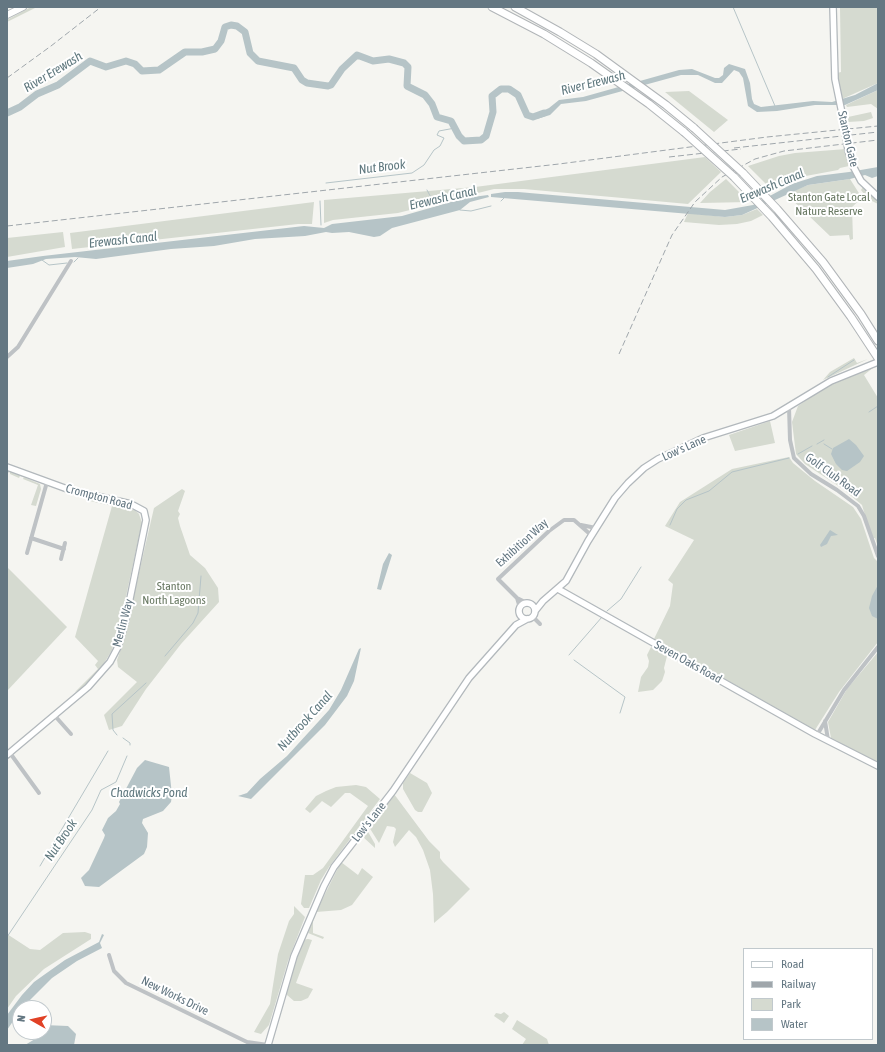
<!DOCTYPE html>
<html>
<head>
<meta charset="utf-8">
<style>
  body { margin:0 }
  #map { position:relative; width:885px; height:1052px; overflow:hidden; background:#f5f5f1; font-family:"Asap Condensed",sans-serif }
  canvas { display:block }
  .frame { position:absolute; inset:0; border:8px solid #647782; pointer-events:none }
  .legend { position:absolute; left:743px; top:948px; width:130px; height:92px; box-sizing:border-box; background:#fff; border:1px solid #c1c9cd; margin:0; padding:5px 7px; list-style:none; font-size:12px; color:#647782 }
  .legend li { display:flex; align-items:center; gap:8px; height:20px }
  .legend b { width:20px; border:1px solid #c1c9cd }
  .north { position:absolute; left:12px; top:1000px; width:40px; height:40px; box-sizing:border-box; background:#fff; border:1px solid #c1c9cd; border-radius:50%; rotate:278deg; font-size:11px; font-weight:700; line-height:16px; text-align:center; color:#647782 }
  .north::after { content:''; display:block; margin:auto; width:14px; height:18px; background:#e14126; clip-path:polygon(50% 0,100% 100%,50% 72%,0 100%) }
</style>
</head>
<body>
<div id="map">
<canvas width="885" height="1052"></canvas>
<div class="frame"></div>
<ul class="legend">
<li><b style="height:5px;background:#fff"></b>Road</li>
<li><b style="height:5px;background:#9fa6ab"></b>Railway</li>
<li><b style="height:11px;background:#d5dad0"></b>Park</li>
<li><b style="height:11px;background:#b6c4c7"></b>Water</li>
</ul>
<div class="north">N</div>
</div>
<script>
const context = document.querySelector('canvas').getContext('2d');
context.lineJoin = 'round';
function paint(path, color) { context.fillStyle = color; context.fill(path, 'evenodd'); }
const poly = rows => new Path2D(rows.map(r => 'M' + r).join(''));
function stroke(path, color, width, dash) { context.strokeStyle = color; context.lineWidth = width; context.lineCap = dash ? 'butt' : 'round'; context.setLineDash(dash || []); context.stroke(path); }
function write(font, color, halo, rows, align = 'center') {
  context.font = font + ' "Asap Condensed",sans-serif'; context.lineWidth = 4; context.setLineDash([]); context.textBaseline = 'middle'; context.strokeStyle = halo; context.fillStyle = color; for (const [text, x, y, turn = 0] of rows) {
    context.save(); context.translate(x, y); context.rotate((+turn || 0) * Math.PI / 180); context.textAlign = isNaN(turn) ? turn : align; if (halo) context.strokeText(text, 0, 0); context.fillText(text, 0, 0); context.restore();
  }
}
paint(poly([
  [31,7,37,7,7,22,7,20],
  [835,7,878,7,878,83,842,99,837,73,841,72,840,8],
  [878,90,878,109,871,104,847,107,846,105],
  [689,91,728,120,714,132,665,92],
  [871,112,873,118,864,121,848,122,848,117],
  [846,149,849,166,840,168,838,170,795,178,779,185,772,190,748,166,779,156,795,153],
  [705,157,721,172,688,204,524,189,494,189,398,213,333,220,324,223,324,200,475,187],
  [726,179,749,202,700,203,710,192],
  [850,179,862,198,852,207,853,239,850,240,849,235,830,236,786,194,808,185],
  [863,187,878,199,878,204,868,199,861,190],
  [314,202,312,224,298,224,72,249,70,233],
  [757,209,763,215,751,221,737,224,719,225,684,222,688,213,725,217,742,215],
  [63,232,65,247,7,257,7,238],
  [854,358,857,363,868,359,823,380,830,372],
  [873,365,874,367,864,375,878,398,878,547,875,538,872,539,862,505,843,489,805,464,796,454,792,422,798,406,824,388],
  [770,421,775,443,735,451,729,435],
  [789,457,793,463,815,481,853,507,861,519,874,558,878,562,878,642,839,692,815,730,654,639,670,606,673,584,668,580,694,540,665,526,680,502,732,469],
  [7,470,40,484,41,489,36,506,31,505,38,485,23,479,24,477,20,476,19,478,10,474,10,472,7,473],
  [182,489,185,491,178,511,180,514,178,518,180,526,190,555,205,568,218,588,219,602,181,644,146,689,122,726,109,730,104,715,137,682,118,667,117,660,122,646,154,508],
  [92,498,135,510,139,514,142,523,123,610,112,650,100,670,80,690,75,692,98,669,95,665,98,661,75,637,112,506,90,501],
  [7,567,67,627,7,691],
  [651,647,667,656,664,668,665,672,662,681,653,690,638,692,641,677,648,667,649,661,647,655],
  [878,652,878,763,831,738,828,722,847,689],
  [410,773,427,783,432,793,422,812,418,812,415,810,403,789,403,783],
  [356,785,366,787,380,799,329,867,321,880,309,908,304,908,301,904,305,875,313,875,323,868,368,806,350,793,345,793,331,807,322,801,310,813,305,809,316,796,326,791,336,787],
  [394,794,429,841,440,852,440,858,443,862,470,889,447,912,434,923,433,894,430,870,423,850,416,837,409,830,395,847,393,842,396,829,394,827,387,826,379,843,369,827],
  [367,830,375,844,375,848,362,836],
  [341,862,358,875,362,868,373,877,352,905,341,910,316,912],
  [294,906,305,917,288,961,269,1025,261,1034,254,1032,270,1004,278,954,289,921,294,914],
  [313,919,313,933,324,937,323,939,308,933],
  [85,932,91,934,91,939,44,969,16,996,7,1009,7,934,30,949,40,950,63,933],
  [308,939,312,940,296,983,313,989,308,998,301,1001,294,1001,287,995,287,989,293,965,303,940],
  [504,1012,509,1016,504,1023,494,1016,496,1013,501,1014],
  [517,1020,547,1039,549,1045,522,1045,526,1039,512,1029]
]), '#d5dad0');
paint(poly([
  [729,64,745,69,750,83,752,99,754,104,761,107,813,101,832,102,855,95,878,83,878,90,845,105,815,105,777,111,757,112,748,106,743,78,739,72,734,70,722,83,715,83,698,75,681,75,586,101,561,104,550,115,537,119,536,114,549,108,559,100,583,97,679,70,692,69,715,78,719,78,723,75,724,68],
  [878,167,878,176,872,178,865,175,850,179,808,185,742,215,725,217,491,197,491,194,505,192,518,192,725,210,753,205,792,184,817,176,849,172],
  [488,195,489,197,470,202,460,210,392,228,380,236,374,237,349,232,332,233,326,232,305,236,255,239,214,246,171,249,96,259,75,257,46,259,33,264,7,268,7,261,43,256,304,226,324,228,332,224,402,216,465,198],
  [849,439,856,445,864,456,860,462,847,471,842,470,836,464,831,454,833,448],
  [830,530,838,535,831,536,827,544,821,547,820,545],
  [389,553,392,555,381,590,377,589,383,564],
  [878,585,878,619,872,616,869,608,872,596],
  [361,648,354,681,347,696,325,725,251,799,238,796,247,793,260,779,287,756,329,710,341,690,359,649],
  [145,760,169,767,172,795,171,802,163,811,143,819,142,823,148,833,147,847,144,854,99,887,85,886,81,878,89,870,104,838,105,835,102,830,108,818,116,811,120,804,119,802,137,768],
  [102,934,104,935,100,943,102,948,77,961,52,978,22,1008,20,1008,20,1011,7,1030,7,1015,22,995,34,982,65,960,99,942],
  [44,1025,68,1026,76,1034,74,1045,25,1045,40,1036,38,1032,44,1032]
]), '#b6c4c7');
stroke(poly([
  [733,7,775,106],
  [326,183,412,173,424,165,434,150,440,146,444,138,437,135,439,131,455,128],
  [427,190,435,205],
  [320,201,321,225],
  [501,201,505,197],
  [460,210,471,211,491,206],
  [42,260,49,265,67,263],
  [74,262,78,258],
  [828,377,854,360],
  [869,412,878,406],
  [817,444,824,440],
  [824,444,832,449],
  [798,454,812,446],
  [670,525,677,509,686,500,709,491,732,472,789,458],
  [607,611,621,599,641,567],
  [569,655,602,617],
  [165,656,193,623,198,613,201,576],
  [574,660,625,697,620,713],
  [117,735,113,730,112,714,146,683],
  [123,738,130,743,130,745],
  [40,866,108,751],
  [7,937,92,810,101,790,116,782,127,756]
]), '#b6c4c7', 1);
stroke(poly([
  [7,113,20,107,37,94,58,85,90,61,106,67,126,61,135,64,142,71,159,70,185,52,202,52,215,49,221,41,225,27,231,25,237,26,245,32,250,53,258,61,294,68,302,80,307,83,328,86,331,85,342,69,357,55,373,61,389,59,404,63,408,67,407,86,425,95,432,104,437,117,451,121,459,136,464,141,481,140,486,136,493,112,492,96,501,89,509,89,518,95,527,115,533,117,544,113]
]), '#b6c4c7', 7);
const secondary = poly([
  [833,7,835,79,844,123],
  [848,150,853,166,861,181,878,197],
  [7,467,70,490,131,504,144,511,146,520,125,623,118,647,110,662,88,687,7,755],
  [558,589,815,734,878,766],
  '519 611a8 8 0 1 1 16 0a8 8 0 1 1-16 0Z',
  [535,611,543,601,566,581,588,541,615,498,628,483,644,468,658,459,703,438,773,416,831,381,878,362],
  [268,1045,294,956,324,886,334,867,393,791,469,678,516,625,527,619]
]);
const primary = poly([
  [7,15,23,7]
]);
const highway = poly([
  [492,7,544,34,591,63,649,104,684,132],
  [515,7,560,32,596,54,666,105,694,128],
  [743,173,777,209,823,262,861,314,878,341],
  [734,177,772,217,816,269,851,317,878,358]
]);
stroke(secondary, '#b2b8bc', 8);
stroke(primary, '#b1b6b9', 8);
stroke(highway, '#b1b5b8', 9);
stroke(poly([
  [7,357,18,347,71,261],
  [789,407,790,440,794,458,811,474,837,490,858,506,864,516,878,556],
  [581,525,596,528],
  [31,538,64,549],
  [27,553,47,482],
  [61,559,65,543],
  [517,598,520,608],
  [527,603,517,598,498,579,549,531,564,520,574,520,591,535],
  [533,617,540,624],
  [55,716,71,734],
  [825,721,828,740],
  [817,735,844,690,878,647],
  [10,753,39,793],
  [109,955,114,971,126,983,247,1042,268,1045]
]), '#bec2c5', 4);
stroke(secondary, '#fff', 5.5);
stroke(primary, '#fff', 6);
stroke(highway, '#fff', 7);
stroke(poly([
  [7,78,51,46,101,7],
  [734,148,878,132],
  [669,157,741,149],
  [7,226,559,164,767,137,878,126],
  [619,354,672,235,695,202,722,177,755,159,784,151,878,140]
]), '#9fa6ab', 1, [6, 3]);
const secondaryBridge = poly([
  [844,123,848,150]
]);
const highwayBridge = poly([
  [694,128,743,173],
  [684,132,734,177]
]);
stroke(secondaryBridge, '#b2b8bc', 8, []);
stroke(highwayBridge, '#b1b5b8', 9, []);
stroke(secondaryBridge, '#fff', 5.5);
stroke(highwayBridge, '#fff', 7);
write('12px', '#647782', '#fff', [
  ["Stanton Gate",848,139,77],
  ["Low's Lane",684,448,-24],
  ["Golf Club Road",833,475,36],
  ["Crompton Road",99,497,15],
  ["Exhibition Way",522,543,-42],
  ["Merlin Way",123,623,-75],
  ["Seven Oaks Road",688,662,29],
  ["Low's Lane",369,822,-52],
  ["New Works Drive",175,996,26]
]);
write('12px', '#697963', '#fff', [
  ["Stanton Gate Local",829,197],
  ["Nature Reserve",829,211],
  ["Stanton",174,586],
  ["North Lagoons",174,600]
]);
write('italic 13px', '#60797f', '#fff', [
  ["River Erewash",53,72,-31],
  ["River Erewash",593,83,-14],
  ["Nut Brook",382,167,-7],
  ["Erewash Canal",772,186,-23],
  ["Erewash Canal",443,198,-13],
  ["Erewash Canal",123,240,-6],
  ["Nutbrook Canal",305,721,-48],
  ["Chadwicks Pond",149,793],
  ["Nut Brook",61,840,-56]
]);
</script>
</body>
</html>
